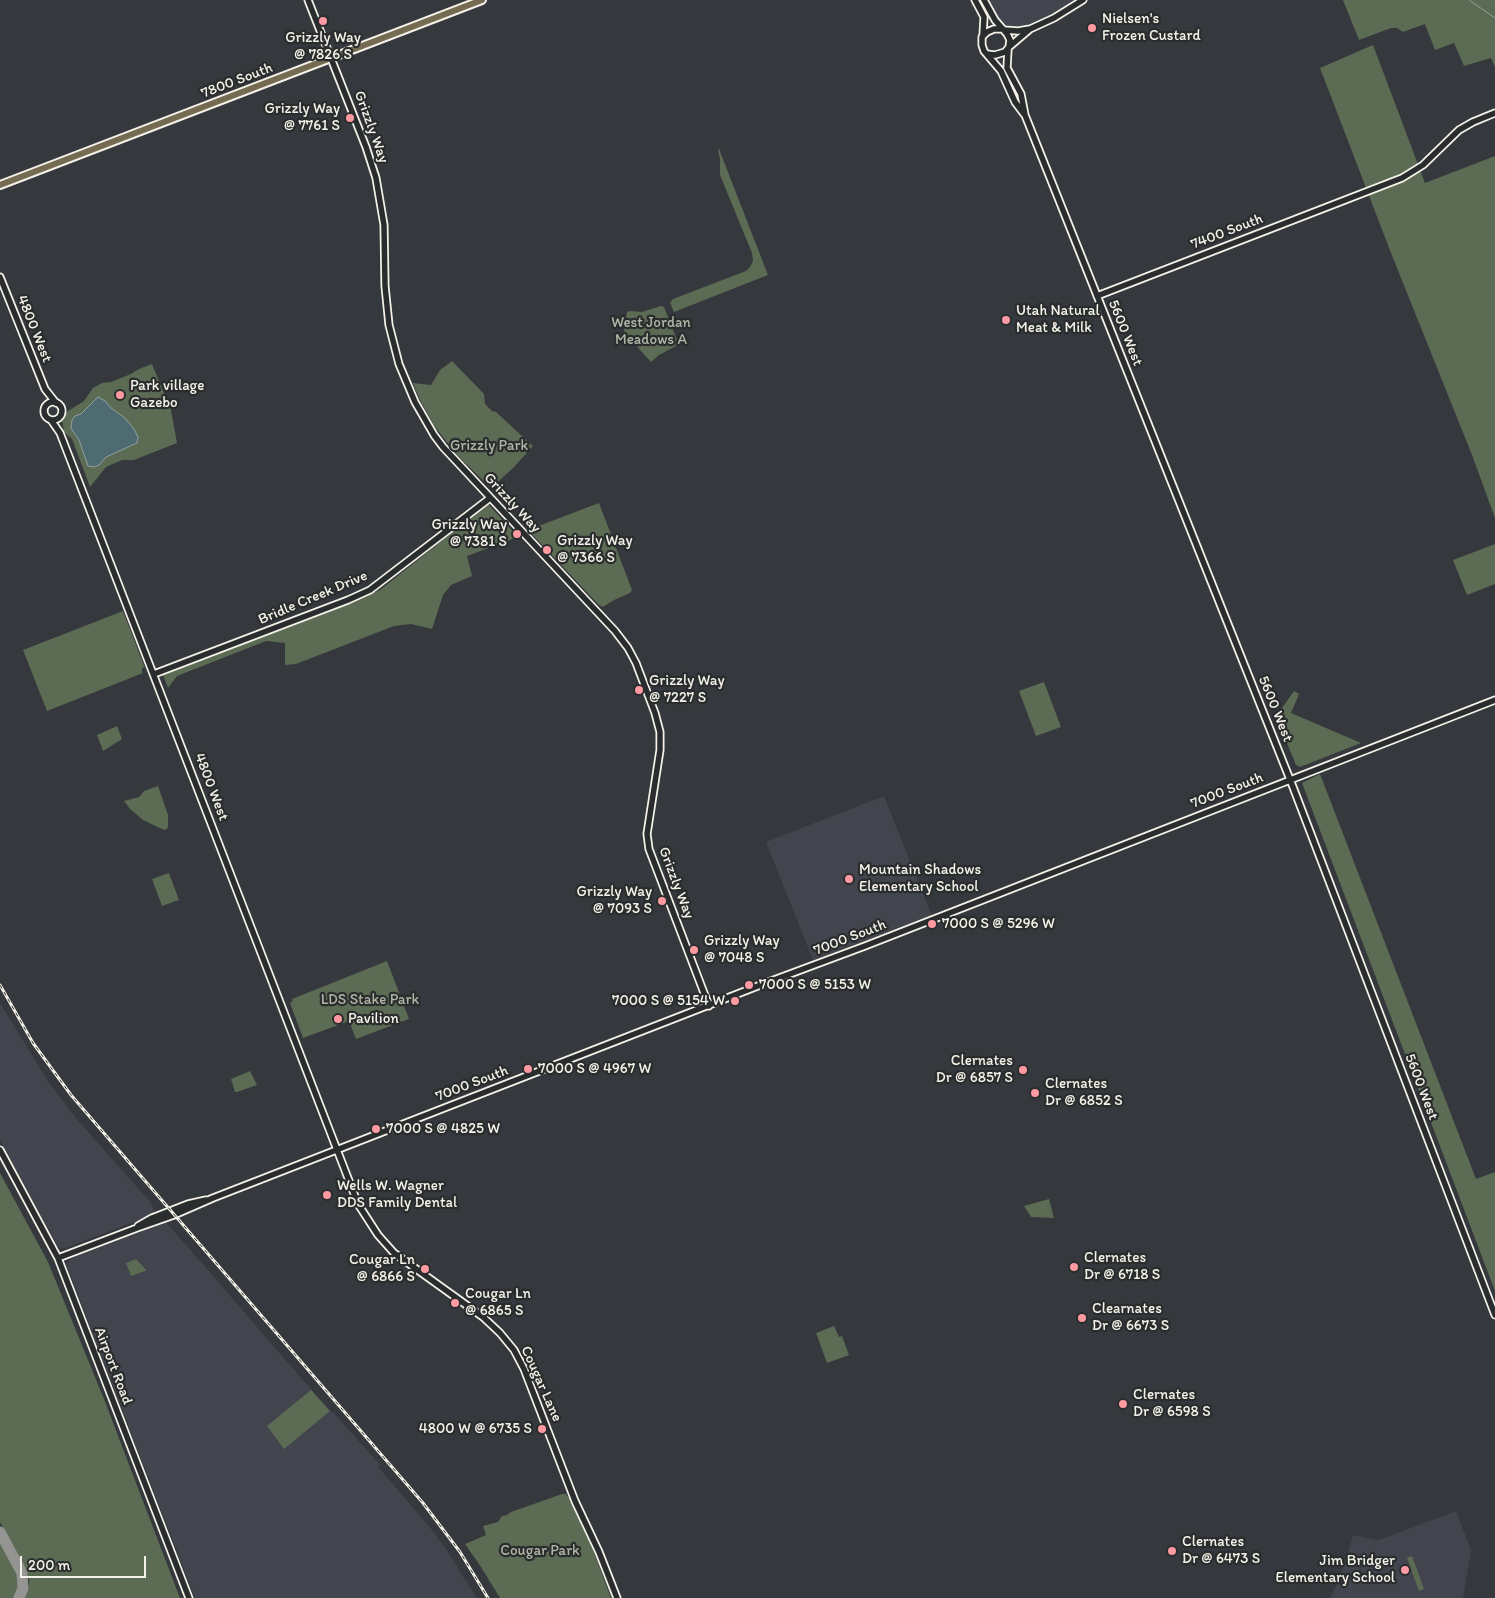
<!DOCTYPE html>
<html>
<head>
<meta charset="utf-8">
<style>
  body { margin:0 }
  #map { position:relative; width:1495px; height:1598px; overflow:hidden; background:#35383c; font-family:Itim,sans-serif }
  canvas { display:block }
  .scale { position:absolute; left:20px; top:1556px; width:126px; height:22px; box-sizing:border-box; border:2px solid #f4f1e8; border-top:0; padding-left:6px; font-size:15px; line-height:18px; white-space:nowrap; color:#f4f1e8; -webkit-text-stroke:4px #2a2d2e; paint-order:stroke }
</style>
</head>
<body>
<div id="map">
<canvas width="1495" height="1598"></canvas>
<div class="scale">200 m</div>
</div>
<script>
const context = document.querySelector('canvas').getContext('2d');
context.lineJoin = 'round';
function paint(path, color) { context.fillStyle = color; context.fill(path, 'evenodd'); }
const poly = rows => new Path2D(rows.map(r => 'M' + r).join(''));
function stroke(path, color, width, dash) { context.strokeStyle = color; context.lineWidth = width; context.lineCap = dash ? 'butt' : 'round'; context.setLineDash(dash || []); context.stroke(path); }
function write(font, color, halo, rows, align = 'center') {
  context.font = font + ' Itim,sans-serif'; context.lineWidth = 4.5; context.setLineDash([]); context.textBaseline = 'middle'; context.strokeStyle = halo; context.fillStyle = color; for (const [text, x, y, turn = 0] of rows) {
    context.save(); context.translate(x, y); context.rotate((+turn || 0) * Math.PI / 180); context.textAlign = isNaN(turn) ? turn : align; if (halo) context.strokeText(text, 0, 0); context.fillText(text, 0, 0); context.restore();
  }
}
paint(poly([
  [987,0,1076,0,1047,18,1021,29,1009,28,1003,24,996,15],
  [884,796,932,916,813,960,766,842],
  [0,1003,49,1083,76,1118,151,1203,155,1214,65,1248,60,1248,57,1245,0,1140],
  [166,1222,330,1411,333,1412,381,1466,378,1467,428,1525,446,1549,477,1598,195,1598,66,1264,72,1258],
  [1456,1511,1471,1550,1463,1598,1330,1598,1336,1586,1348,1554,1353,1535,1379,1540]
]), '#42454d');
paint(poly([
  [1343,0,1495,0,1495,67,1491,58,1464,66,1454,43,1435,50,1425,24,1403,32,1397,28,1391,28,1359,40],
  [1373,45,1425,183,1495,156,1495,518,1472,455,1391,253,1320,68],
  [719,149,768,275,674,312,670,303,673,299,746,271,750,267,753,261,752,253,720,175,720,159,718,150],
  [661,306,664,307,678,343,676,346,659,355,651,362,630,339,623,338,627,312,631,311,642,312],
  [452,361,484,394,485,404,492,411,496,412,533,446,513,468,491,488,457,455,435,427,419,398,413,383,431,385,440,370],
  [152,364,171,410,177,443,134,460,122,460,106,467,90,487,72,439,64,432,62,420,68,411,84,401,93,388,102,383,111,382,131,374,139,369],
  [599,503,632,590,630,593,614,600,603,607,599,605,528,530],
  [488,504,518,537,467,556,472,576,451,585,443,595,432,629,411,624,394,626,296,664,285,665,285,643,266,641,177,676,168,688,163,675,380,590],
  [1495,544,1495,584,1467,595,1453,560],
  [123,611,145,668,144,667,142,668,142,672,143,673,47,711,23,650],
  [1044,682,1061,727,1036,736,1019,691],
  [1294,691,1299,694,1291,713,1361,743,1300,767,1296,765,1277,719,1282,708],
  [117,726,122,739,103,751,97,735],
  [1320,774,1476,1179,1495,1172,1495,1291,1302,783],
  [158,786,168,815,168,826,167,829,164,830,143,820,130,809,124,801,139,797,144,791],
  [169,873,179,900,162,906,152,879],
  [387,961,409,1019,356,1039,349,1021,303,1038,290,1003,293,1001,292,999],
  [250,1071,257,1085,237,1092,235,1092,231,1079],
  [0,1173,48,1262,104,1399,180,1598,24,1598,29,1584,29,1578,26,1571,0,1522],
  [1049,1199,1054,1218,1031,1217,1024,1206],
  [136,1259,146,1270,145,1271,131,1276,126,1263],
  [834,1326,839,1337,842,1336,849,1355,827,1363,816,1333],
  [311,1390,330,1411,284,1449,267,1426],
  [562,1494,566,1494,569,1498,593,1550,611,1598,500,1598,481,1567,465,1544,486,1535,483,1526,498,1522,502,1516,507,1515,511,1512],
  [0,1542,18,1576,20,1582,14,1598,0,1598],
  [1412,1556,1424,1589,1419,1591,1407,1558]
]), '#5c6b54');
const water = poly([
  [98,397,105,401,111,408,125,418,134,429,138,437,137,443,106,457,99,465,94,467,88,466,79,440,71,428,72,420,75,416,81,414,98,397]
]);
paint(water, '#4e6b72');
stroke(water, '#90a1a1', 1);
stroke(poly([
  [1469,0,1495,18]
]), '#90a1a1', 1);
stroke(poly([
  [0,1532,22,1573,23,1588,19,1598]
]), '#949492', 11);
const secondary = poly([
  [308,0,366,147,376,178,384,225,385,286,389,325,399,364,415,402,434,435,443,447,615,631,628,648,636,663,655,713,660,732,660,750,647,834,649,849,709,1006],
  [975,0,984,17,983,35],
  [984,0,995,20,1007,34,1010,40,1009,47,1005,52,995,55,987,54],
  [1003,29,994,29,987,32,982,37,982,45,984,51,1001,71,1015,102,1024,114],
  [1004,30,1018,31,1030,29,1054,18,1083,0],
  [1009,47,1030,29],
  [1008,50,1007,68,1021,94,1025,115,1293,787,1495,1315],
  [0,277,45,389,56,403],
  [1097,296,1402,178,1423,165,1459,130,1473,122,1495,113],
  '44 411a9 9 0 1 1 18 0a9 9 0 1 1-18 0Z',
  [51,420,60,433,358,1204,378,1235,394,1253,483,1317,500,1333,514,1350,524,1369,575,1501,599,1552,617,1598],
  [154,674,348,600,370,590,490,498],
  [0,1150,58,1258,189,1598],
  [138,1226,152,1218,188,1204,206,1200],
  [58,1258,137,1228,174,1215,213,1198,763,984,865,946,1495,700]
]);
const primary = poly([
  [0,185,482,0]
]);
stroke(secondary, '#f4f1e8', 9);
stroke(primary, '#f4f1e8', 10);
stroke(secondary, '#2a2d2e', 5.5);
stroke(primary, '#746b52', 6);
const rail = poly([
  [0,985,33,1043,71,1095,423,1503,460,1552,488,1598]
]);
stroke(rail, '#f4f1e8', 3);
stroke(rail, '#2a2d2e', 1, [4]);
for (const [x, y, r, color] of [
  [323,21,5,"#ff9aa2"],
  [1092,28,5,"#ff9aa2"],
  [350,118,5,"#ff9aa2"],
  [1006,320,5,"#ff9aa2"],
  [120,395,5,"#ff9aa2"],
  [517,534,5,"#ff9aa2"],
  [547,550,5,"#ff9aa2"],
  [639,690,5,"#ff9aa2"],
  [849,879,5,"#ff9aa2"],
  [662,901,5,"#ff9aa2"],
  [932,924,5,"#ff9aa2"],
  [694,950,5,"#ff9aa2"],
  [749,985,5,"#ff9aa2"],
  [735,1001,5,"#ff9aa2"],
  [338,1019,5,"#ff9aa2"],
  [528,1069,5,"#ff9aa2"],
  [1023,1070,5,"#ff9aa2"],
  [1035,1093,5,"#ff9aa2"],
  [376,1129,5,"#ff9aa2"],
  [327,1195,5,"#ff9aa2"],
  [1074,1267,5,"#ff9aa2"],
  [425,1269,5,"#ff9aa2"],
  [455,1303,5,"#ff9aa2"],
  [1082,1318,5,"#ff9aa2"],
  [1123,1404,5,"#ff9aa2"],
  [542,1429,5,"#ff9aa2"],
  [1172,1551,5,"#ff9aa2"],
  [1405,1570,5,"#ff9aa2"]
]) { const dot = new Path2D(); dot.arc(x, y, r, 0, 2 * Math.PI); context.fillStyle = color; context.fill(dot); stroke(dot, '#2a2d2e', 2); }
write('15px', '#f4f1e8', '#2a2d2e', [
  ["Nielsen's",1102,19],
  ["Frozen Custard",1102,36],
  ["Grizzly Way",323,38,"center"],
  ["@ 7826 S",323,55,"center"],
  ["Grizzly Way",340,109,"right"],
  ["@ 7761 S",340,126,"right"],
  ["Utah Natural",1016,311],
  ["Meat & Milk",1016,328],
  ["Park village",130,386],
  ["Gazebo",130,403],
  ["Grizzly Way",507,525,"right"],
  ["@ 7381 S",507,542,"right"],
  ["Grizzly Way",557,541],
  ["@ 7366 S",557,558],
  ["Grizzly Way",649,681],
  ["@ 7227 S",649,698],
  ["Mountain Shadows",859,870],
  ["Elementary School",859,887],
  ["Grizzly Way",652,892,"right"],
  ["@ 7093 S",652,909,"right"],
  ["7000 S @ 5296 W",942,924],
  ["Grizzly Way",704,941],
  ["@ 7048 S",704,958],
  ["7000 S @ 5153 W",759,985],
  ["7000 S @ 5154 W",725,1001,"right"],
  ["Pavilion",348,1019],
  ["Clernates",1013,1061,"right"],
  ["Dr @ 6857 S",1013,1078,"right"],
  ["7000 S @ 4967 W",538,1069],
  ["Clernates",1045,1084],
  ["Dr @ 6852 S",1045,1101],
  ["7000 S @ 4825 W",386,1129],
  ["Wells W. Wagner",337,1186],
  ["DDS Family Dental",337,1203],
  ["Clernates",1084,1258],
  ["Dr @ 6718 S",1084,1275],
  ["Cougar Ln",415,1260,"right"],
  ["@ 6866 S",415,1277,"right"],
  ["Cougar Ln",465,1294],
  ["@ 6865 S",465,1311],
  ["Clearnates",1092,1309],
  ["Dr @ 6673 S",1092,1326],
  ["Clernates",1133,1395],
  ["Dr @ 6598 S",1133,1412],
  ["4800 W @ 6735 S",532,1429,"right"],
  ["Clernates",1182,1542],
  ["Dr @ 6473 S",1182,1559],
  ["Jim Bridger",1395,1561,"right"],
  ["Elementary School",1395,1578,"right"]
], 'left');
write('15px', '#f4f1e8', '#2a2d2e', [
  ["7800 South",237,81,-21],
  ["Grizzly Way",371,127,70],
  ["7400 South",1227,232,-21],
  ["4800 West",34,329,68],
  ["5600 West",1125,333,68],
  ["Grizzly Way",512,503,47],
  ["Bridle Creek Drive",313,598,-23],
  ["5600 West",1275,709,68],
  ["4800 West",211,787,69],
  ["7000 South",1227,791,-21],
  ["Grizzly Way",676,883,69],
  ["7000 South",850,938,-21],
  ["7000 South",472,1084,-21],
  ["5600 West",1421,1087,69],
  ["Airport Road",113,1366,69],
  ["Cougar Lane",541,1384,66]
]);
write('15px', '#b0b5a5', '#2a2d2e', [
  ["West Jordan",651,323],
  ["Meadows A",651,340],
  ["Grizzly Park",489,446],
  ["LDS Stake Park",370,1000],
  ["Cougar Park",540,1551]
]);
</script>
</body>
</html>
